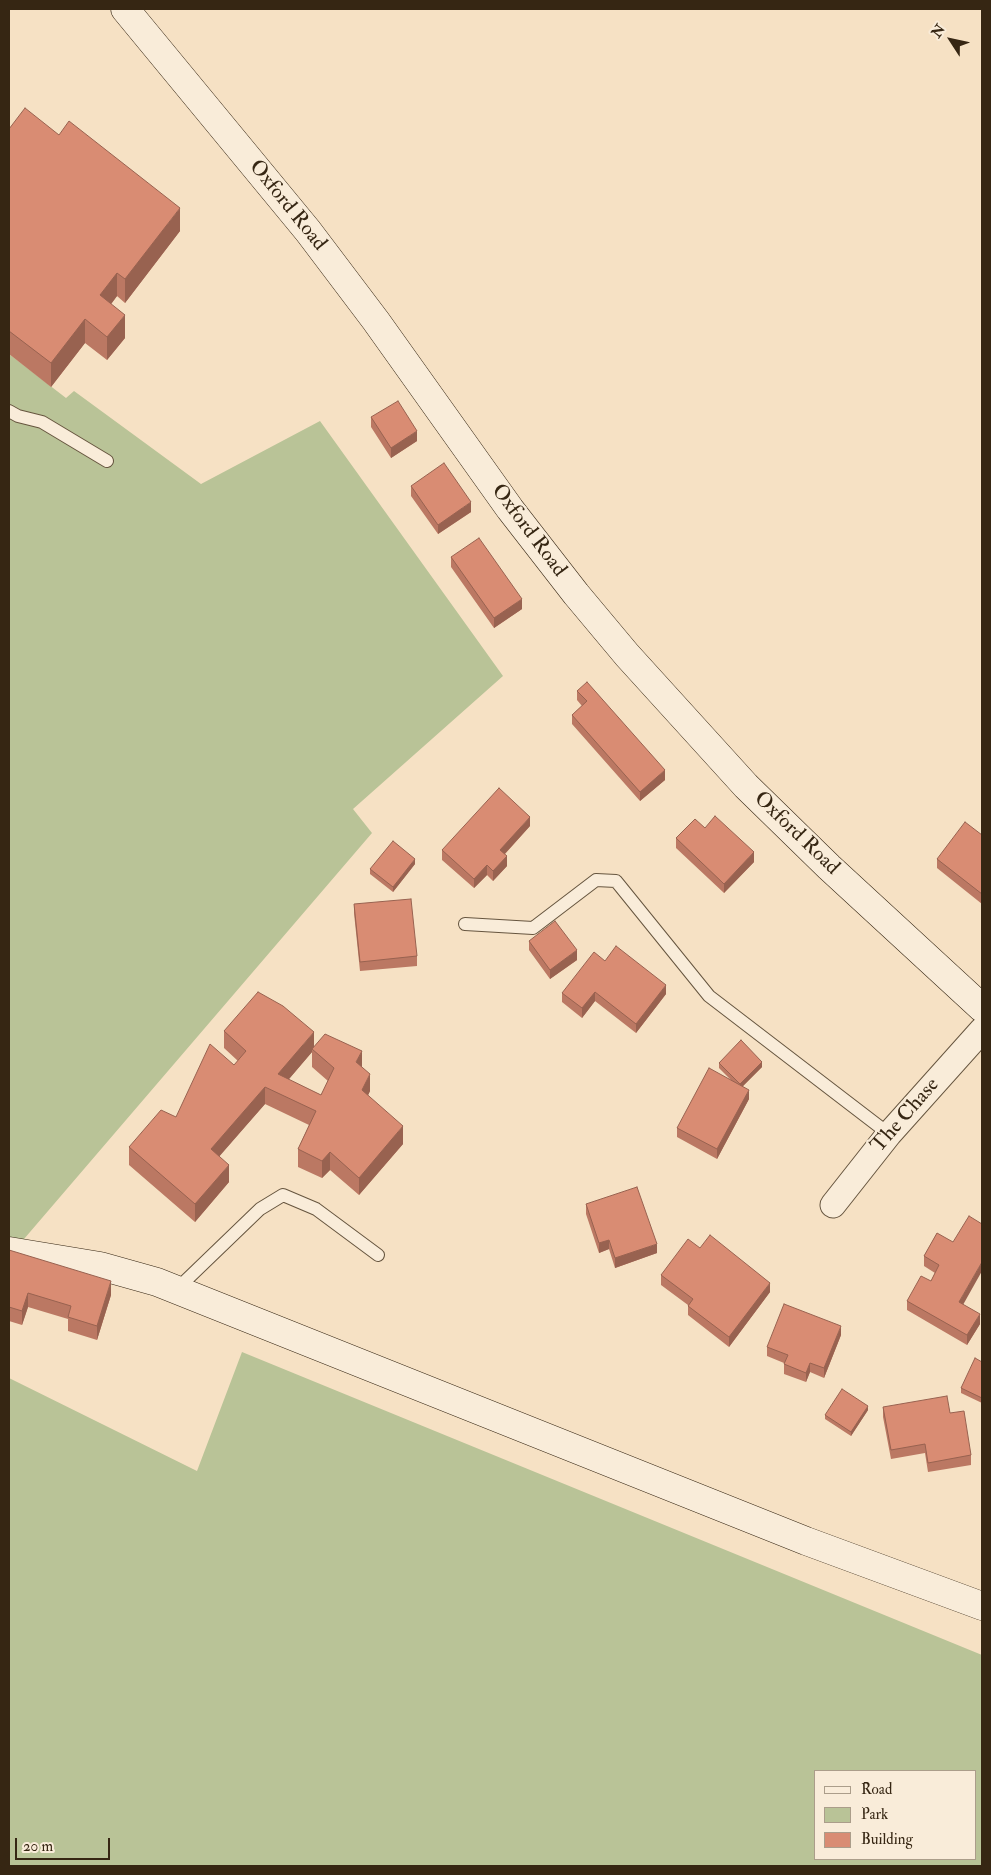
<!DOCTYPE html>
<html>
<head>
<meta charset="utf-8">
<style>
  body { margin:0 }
  #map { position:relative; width:991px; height:1875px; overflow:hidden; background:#f6e1c4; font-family:"IM FELL Double Pica",serif }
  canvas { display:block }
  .frame { position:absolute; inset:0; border:10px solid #362613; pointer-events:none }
  .legend { position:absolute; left:814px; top:1770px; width:162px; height:90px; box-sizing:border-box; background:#f9ecd9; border:1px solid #ab9d8a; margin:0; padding:6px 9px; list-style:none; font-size:15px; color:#362613 }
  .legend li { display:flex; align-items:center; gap:10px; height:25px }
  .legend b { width:25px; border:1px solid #ab9d8a }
  .north { position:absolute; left:926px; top:15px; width:50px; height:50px; -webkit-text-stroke:4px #f9ecd9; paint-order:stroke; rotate:305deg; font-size:14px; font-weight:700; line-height:20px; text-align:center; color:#362613 }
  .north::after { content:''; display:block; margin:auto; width:18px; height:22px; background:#362613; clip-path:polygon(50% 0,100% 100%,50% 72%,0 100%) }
  .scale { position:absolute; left:15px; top:1838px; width:95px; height:22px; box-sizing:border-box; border:2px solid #362613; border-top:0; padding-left:6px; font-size:15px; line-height:18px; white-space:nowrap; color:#362613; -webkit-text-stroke:4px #f9ecd9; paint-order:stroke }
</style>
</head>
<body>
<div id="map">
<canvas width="991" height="1875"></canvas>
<div class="frame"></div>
<ul class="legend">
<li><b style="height:6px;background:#f9ecd9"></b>Road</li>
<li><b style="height:14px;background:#b9c397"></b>Park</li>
<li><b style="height:14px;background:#d98c73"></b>Building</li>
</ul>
<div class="north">N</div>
<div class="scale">20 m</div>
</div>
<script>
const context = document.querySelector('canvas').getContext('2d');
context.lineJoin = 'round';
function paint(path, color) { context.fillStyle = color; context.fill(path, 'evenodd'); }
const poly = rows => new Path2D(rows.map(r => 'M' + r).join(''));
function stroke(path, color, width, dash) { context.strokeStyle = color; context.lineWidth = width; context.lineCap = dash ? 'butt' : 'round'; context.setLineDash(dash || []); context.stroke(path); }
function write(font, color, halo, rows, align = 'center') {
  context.font = font + ' "IM FELL Double Pica",serif'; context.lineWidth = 4.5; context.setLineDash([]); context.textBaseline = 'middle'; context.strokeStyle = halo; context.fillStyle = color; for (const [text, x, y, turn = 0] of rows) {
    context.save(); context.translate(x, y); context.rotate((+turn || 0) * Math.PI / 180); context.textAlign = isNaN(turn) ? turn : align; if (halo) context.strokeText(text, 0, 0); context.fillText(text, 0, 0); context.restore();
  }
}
paint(poly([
  [9,354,66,398,74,391,201,484,320,421,503,676,353,809,372,833,18,1246,9,1249],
  [242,1352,982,1655,982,1866,9,1866,9,1378,197,1471],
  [815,1771,975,1771,975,1859,815,1859]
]), '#b9c397');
const lane = poly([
  [9,411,18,416,42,422,107,461],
  [465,924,533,928,596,880,616,881,709,996,889,1134],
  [177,1289,260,1209,283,1195,316,1209,378,1255]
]);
const street = poly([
  [833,1205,889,1134,982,1030]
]);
const secondary = poly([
  [125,9,308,231,376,321,510,509,576,594,627,655,746,786,829,867,982,1008],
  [9,1251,100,1266,157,1282,806,1541,982,1606]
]);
stroke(lane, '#66553f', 14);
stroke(street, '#66553f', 27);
stroke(secondary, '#362613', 29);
stroke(lane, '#f9ecd9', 12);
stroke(street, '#f9ecd9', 25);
stroke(secondary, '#f9ecd9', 28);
paint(poly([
  [9,129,180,231,125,303,117,296,111,304,125,338,107,360,85,343,51,387,9,354],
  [371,417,417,441,391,458,371,427],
  [411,486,471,512,438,534,411,496],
  [451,557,522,609,494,628,451,567],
  [577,691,665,780,640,801,572,724,572,715,582,706,577,700],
  [530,826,505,854,507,866,493,881,487,875,474,888,442,860,442,850],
  [705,828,754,862,724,893,676,848,676,838],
  [982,835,982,904,937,868,937,859],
  [415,864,393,892,370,874,370,869],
  [354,904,417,956,417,966,360,971,354,913],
  [529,941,577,960,550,979,529,950],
  [605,961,666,994,636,1033,595,1001,582,1018,562,1002,562,993],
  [224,1031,314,1047,362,1067,370,1091,368,1095,403,1144,359,1195,330,1170,322,1178,298,1167,298,1149,309,1125,265,1104,219,1156,229,1182,195,1222,129,1165,129,1147,176,1117,234,1065,238,1061,224,1048],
  [312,1052,312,1067,328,1081,321,1095,288,1080],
  [719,1063,762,1067,743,1086,749,1099,717,1159,677,1137,677,1128,731,1080,719,1068],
  [586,1204,657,1253,615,1268,609,1249,599,1253,586,1214],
  [937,1233,963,1305,980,1324,967,1345,907,1310,907,1301,931,1281,935,1273,924,1266,924,1256],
  [700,1248,770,1292,729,1347,688,1315,688,1305,661,1285,661,1275],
  [9,1250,111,1295,97,1340,68,1331,68,1319,28,1307,22,1325,9,1321],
  [841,1335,824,1378,810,1372,806,1382,784,1374,784,1363,767,1356,767,1347],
  [982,1362,982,1403,961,1393,961,1388],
  [883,1407,950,1413,971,1455,971,1465,928,1472,925,1453,891,1459,883,1417],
  [868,1410,851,1436,825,1419,825,1415]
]), '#bb7863');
paint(poly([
  [180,208,180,231,125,303,125,279],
  [117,273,117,296,100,319,100,295],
  [125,315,125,338,107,360,107,337],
  [85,319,85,343,51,387,51,363],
  [417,431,417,441,391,458,391,448],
  [471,502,471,512,438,534,438,525],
  [522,599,522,609,494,628,494,618],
  [665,770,665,780,640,801,640,792],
  [530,817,530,826,500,859,500,850],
  [754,852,754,862,724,893,724,884],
  [507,856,507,866,493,881,493,871],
  [415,859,415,864,393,892,393,887],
  [487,865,487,875,474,888,474,879],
  [577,950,577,960,550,979,550,970],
  [666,985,666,994,636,1033,636,1024],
  [595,992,595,1001,582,1018,582,1008],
  [314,1032,314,1050,312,1049,312,1052,278,1092,278,1074],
  [362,1051,362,1068,356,1062],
  [762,1062,762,1067,740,1089,740,1084],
  [370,1074,370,1091,362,1108,362,1090],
  [265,1087,265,1104,211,1166,211,1149],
  [749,1090,749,1099,717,1159,717,1149],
  [403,1126,403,1144,359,1195,359,1178],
  [330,1152,330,1170,322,1178,322,1161],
  [229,1165,229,1182,195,1222,195,1204],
  [609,1240,609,1249,599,1253,599,1243],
  [657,1244,657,1253,615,1268,615,1258],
  [982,1262,982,1271,959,1312,959,1302],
  [111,1281,111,1295,97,1340,97,1326],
  [770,1283,770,1292,729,1347,729,1337],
  [28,1293,28,1307,22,1325,22,1311],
  [980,1314,980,1324,967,1345,967,1335],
  [841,1326,841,1335,824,1378,824,1368],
  [810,1363,810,1372,806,1382,806,1373],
  [868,1406,868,1410,851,1436,851,1432]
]), '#986250');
const building = poly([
  [25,108,59,135,69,121,180,208,125,279,117,273,100,295,125,315,107,337,85,319,51,363,9,331,9,129,25,108],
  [398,401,417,431,391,448,371,417,398,401],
  [444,463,471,502,438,525,411,486,444,463],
  [479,538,522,599,494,618,451,557,479,538],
  [587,682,665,770,640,792,572,715,587,701,577,691,587,682],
  [499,788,530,817,500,850,507,856,493,871,487,865,474,879,442,850,499,788],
  [715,816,754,852,724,884,676,838,695,819,705,828,715,816],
  [965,822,982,835,982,894,937,859,965,822],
  [393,841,415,859,393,887,370,869,393,841],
  [411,899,417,956,360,962,354,904,411,899],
  [555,921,577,950,550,970,529,941,555,921],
  [616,946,666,985,636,1024,595,992,582,1008,562,993,594,952,605,961,616,946],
  [258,992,283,1006,314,1032,278,1074,321,1095,334,1068,312,1049,325,1034,362,1051,356,1062,370,1074,362,1090,403,1126,359,1178,330,1152,322,1161,298,1149,316,1111,265,1087,211,1149,229,1165,195,1204,129,1147,161,1110,176,1117,210,1044,234,1065,246,1051,224,1031,258,992],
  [741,1040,762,1062,740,1084,719,1063,741,1040],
  [709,1068,749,1090,717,1149,677,1128,709,1068],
  [637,1187,657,1244,615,1258,609,1240,599,1243,586,1204,637,1187],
  [969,1216,982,1224,982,1262,959,1302,980,1314,967,1335,907,1301,921,1276,931,1281,939,1265,924,1256,937,1233,953,1242,969,1216],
  [710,1235,770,1283,729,1337,688,1306,693,1299,661,1275,688,1239,700,1248,710,1235],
  [9,1250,111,1281,97,1326,68,1317,71,1306,28,1293,22,1311,9,1307,9,1250],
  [784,1304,841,1326,824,1368,810,1363,806,1373,784,1364,788,1355,767,1347,784,1304],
  [975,1358,982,1362,982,1398,961,1388,975,1358],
  [842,1389,868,1406,851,1432,825,1415,842,1389],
  [947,1396,950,1413,964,1411,971,1455,928,1463,925,1444,891,1450,883,1407,947,1396]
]);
paint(building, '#d98c73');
stroke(building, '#986250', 1);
write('21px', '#362613', '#f9ecd9', [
  ["Oxford Road",287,206,51],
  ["Oxford Road",528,531,53],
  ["Oxford Road",796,834,44],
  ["The Chase",906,1116,-49]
]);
</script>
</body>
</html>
